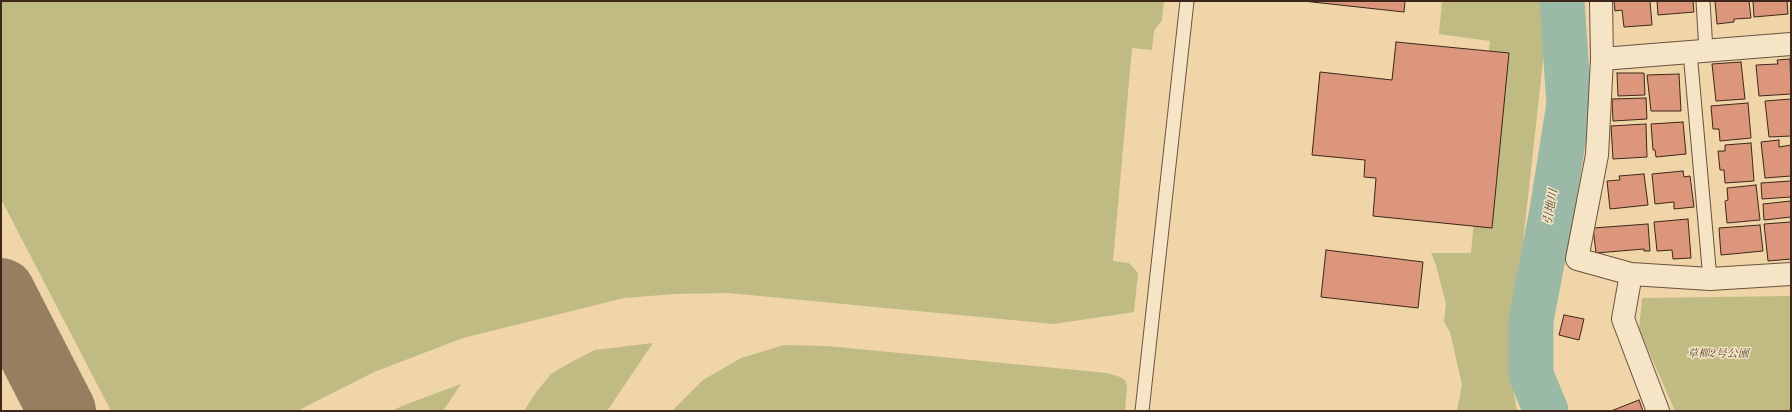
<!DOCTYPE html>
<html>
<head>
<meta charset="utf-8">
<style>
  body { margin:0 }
  #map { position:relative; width:1792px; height:412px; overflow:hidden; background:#efd5a8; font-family:"Old Standard TT",serif }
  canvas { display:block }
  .frame { position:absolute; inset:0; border:2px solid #3c271a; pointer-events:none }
</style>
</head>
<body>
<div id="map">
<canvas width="1792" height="412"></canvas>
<div class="frame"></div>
</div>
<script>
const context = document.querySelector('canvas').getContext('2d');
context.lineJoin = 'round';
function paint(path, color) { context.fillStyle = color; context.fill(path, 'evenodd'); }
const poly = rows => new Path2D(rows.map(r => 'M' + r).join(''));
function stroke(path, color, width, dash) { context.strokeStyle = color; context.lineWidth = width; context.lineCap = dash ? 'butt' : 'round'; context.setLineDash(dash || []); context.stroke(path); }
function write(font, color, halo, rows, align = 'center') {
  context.font = font + ' "Old Standard TT","Noto Serif JP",serif'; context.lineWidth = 3; context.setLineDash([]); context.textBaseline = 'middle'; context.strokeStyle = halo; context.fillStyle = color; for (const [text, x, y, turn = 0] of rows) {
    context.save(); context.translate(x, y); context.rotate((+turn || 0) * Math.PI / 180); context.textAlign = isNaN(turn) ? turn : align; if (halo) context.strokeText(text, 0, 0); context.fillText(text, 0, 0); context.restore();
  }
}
paint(poly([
  [1,1,1164,1,1162,20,1154,31,1152,50,1132,48,1113,261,1129,263,1138,273,1134,312,1054,324,728,293,675,294,624,298,463,338,374,372,297,411,111,411,1,199],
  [1442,1,1546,1,1545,43,1512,341,1511,379,1517,411,1457,411,1462,385,1450,332,1444,322,1446,304,1436,265,1431,253,1471,253,1490,41,1439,34],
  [1791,296,1791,411,1675,411,1639,329,1642,298],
  [653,343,607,411,524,411,537,391,551,374,573,361,595,350],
  [784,345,827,346,1107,373,1120,377,1125,380,1127,386,1125,411,672,411,703,380,741,358],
  [461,384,443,411,392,411,402,406]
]), '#c0bb83');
stroke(poly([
  [1546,411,1531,375,1531,320,1552,211,1569,104,1562,1]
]), '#9ab9a7', 45);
stroke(poly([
  [1,292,62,411]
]), '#967e61', 68);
const building = poly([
  [1303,1,1405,1,1404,12,1303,1],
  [1614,1,1650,1,1652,25,1624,27,1622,10,1615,11,1614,1],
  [1657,1,1693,1,1694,12,1658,15,1657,1],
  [1715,1,1749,1,1751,18,1734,19,1734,22,1717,24,1715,1],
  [1753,1,1787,1,1788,14,1754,17,1753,1],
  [1396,42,1509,53,1492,228,1373,216,1376,178,1364,177,1365,160,1312,155,1320,72,1392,80,1396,42],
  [1790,59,1791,94,1759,96,1756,65,1778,64,1777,60,1790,59],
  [1741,62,1745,99,1716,101,1712,64,1741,62],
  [1617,73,1644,73,1645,95,1618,96,1617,73],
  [1679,74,1681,111,1651,111,1647,75,1679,74],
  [1646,98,1647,119,1613,121,1612,99,1646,98],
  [1791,99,1791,136,1769,137,1765,101,1791,99],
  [1748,103,1751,138,1720,141,1719,129,1713,129,1711,106,1748,103],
  [1683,122,1686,154,1656,157,1655,150,1653,150,1651,124,1683,122],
  [1646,124,1647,157,1613,159,1611,126,1646,124],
  [1779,140,1779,147,1791,145,1791,176,1765,178,1761,142,1779,140],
  [1751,143,1754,181,1725,183,1724,170,1720,170,1718,151,1725,151,1725,145,1751,143],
  [1683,171,1684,177,1690,176,1694,207,1674,209,1674,202,1655,204,1652,174,1683,171],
  [1644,174,1648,205,1610,209,1607,181,1620,180,1619,176,1644,174],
  [1791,181,1791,197,1762,199,1761,183,1791,181],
  [1756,185,1760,220,1727,223,1725,201,1728,200,1727,188,1756,185],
  [1791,201,1791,217,1764,220,1763,204,1791,201],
  [1688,219,1691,258,1673,259,1672,250,1657,251,1654,222,1688,219],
  [1791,222,1791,259,1768,261,1764,224,1791,222],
  [1648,224,1650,251,1644,251,1644,249,1596,253,1593,228,1648,224],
  [1760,225,1763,251,1721,255,1719,228,1760,225],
  [1326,250,1423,262,1418,308,1321,297,1326,250],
  [1564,315,1584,319,1579,340,1559,335,1564,315],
  [1639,400,1643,411,1611,411,1639,400]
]);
paint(building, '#db967b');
stroke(building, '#3c271a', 1);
const lane = poly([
  [1703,1,1706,51],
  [1690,52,1710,279],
  [1142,411,1187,1]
]);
const street = poly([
  [1601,1,1602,59,1597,155,1577,259,1631,274,1710,279,1791,274],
  [1602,59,1791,44],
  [1631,274,1623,319,1658,411]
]);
stroke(lane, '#69523e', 15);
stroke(street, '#69523e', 24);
stroke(lane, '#f5e4c6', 13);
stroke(street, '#f5e4c6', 22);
write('italic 11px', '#5d4c34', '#f5e4c6', [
  ["草柳2号公園",1718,354]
]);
write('italic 12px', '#544c3d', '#f5e4c6', [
  ["引地川",1551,207,-80]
]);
</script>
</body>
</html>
